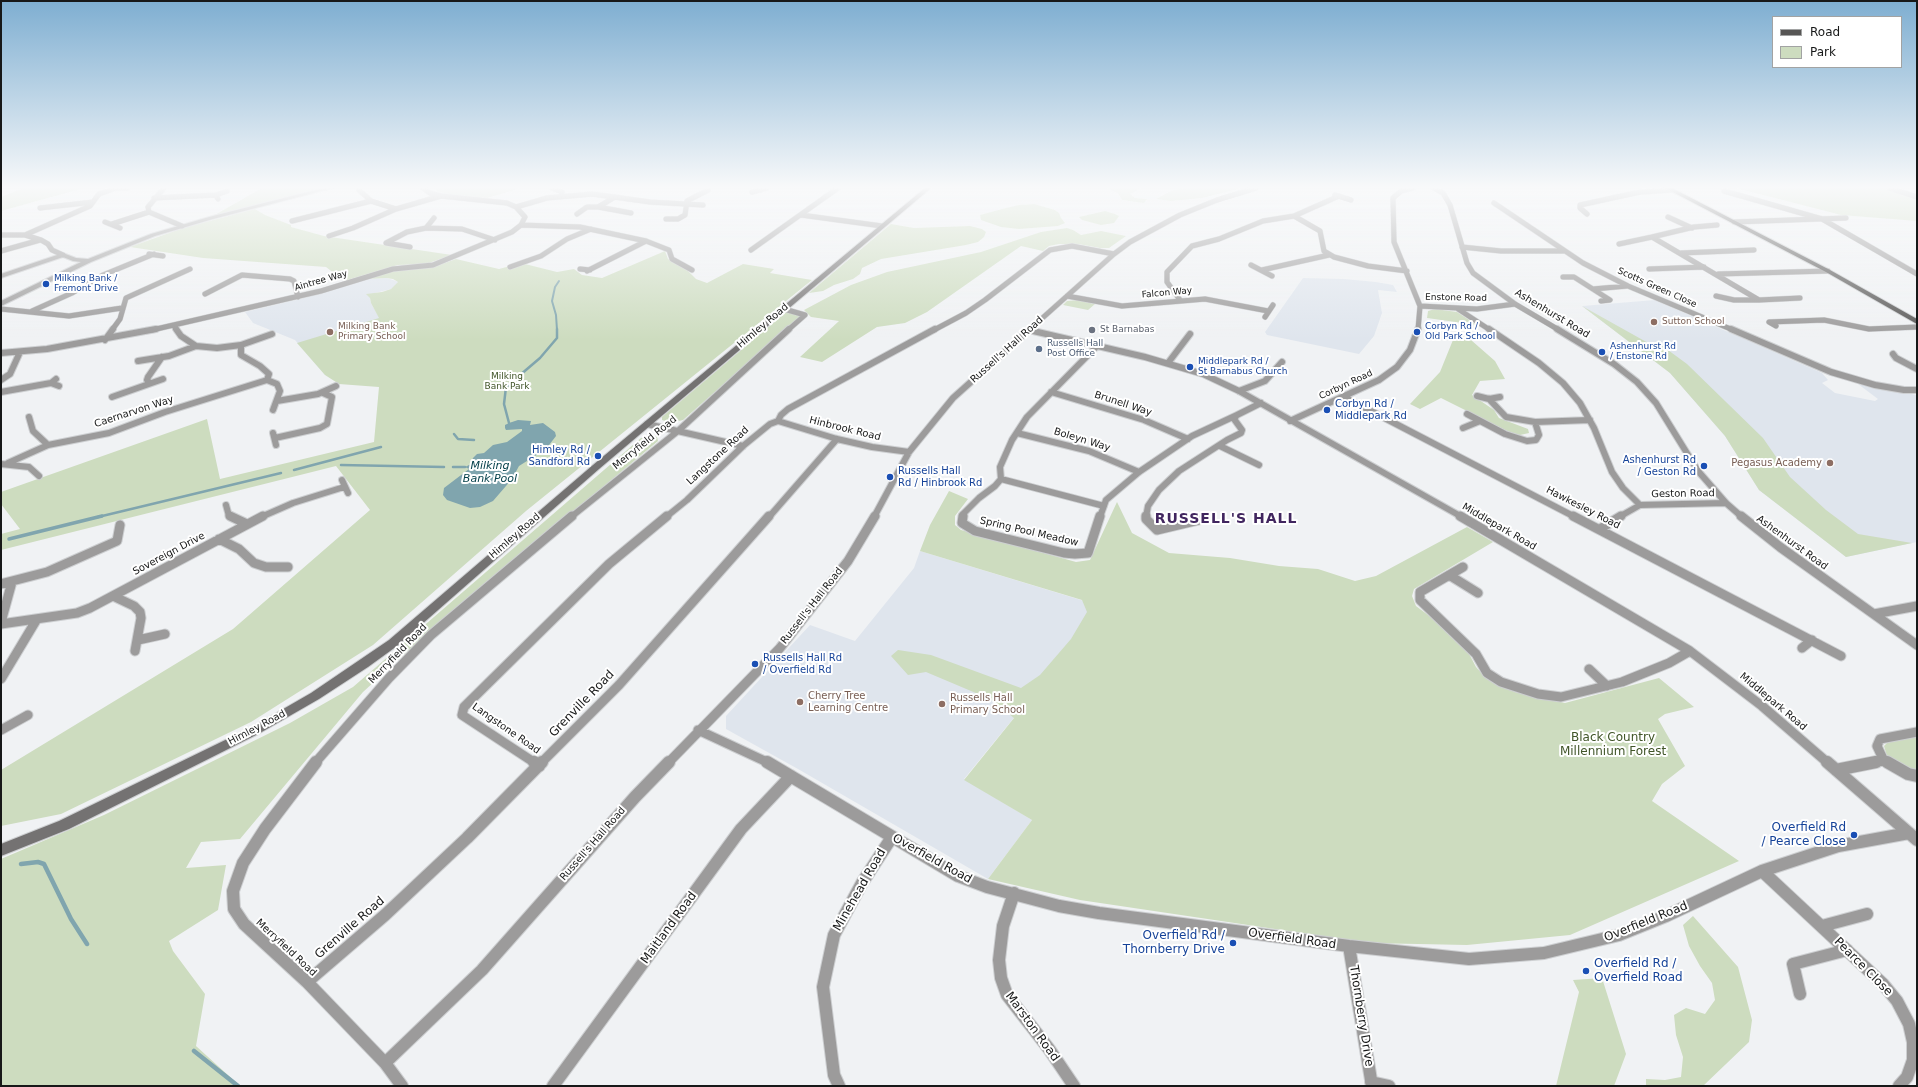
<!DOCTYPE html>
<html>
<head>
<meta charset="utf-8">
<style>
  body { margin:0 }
  #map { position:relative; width:1918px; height:1087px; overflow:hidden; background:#f0f2f4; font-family:"DejaVu Sans",sans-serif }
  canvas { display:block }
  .frame { position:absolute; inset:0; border:2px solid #171818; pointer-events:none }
  .legend { position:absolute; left:1772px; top:16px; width:130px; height:52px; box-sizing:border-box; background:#fff; border:1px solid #a2a3a3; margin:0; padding:5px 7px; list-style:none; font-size:12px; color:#171818 }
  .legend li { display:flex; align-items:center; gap:8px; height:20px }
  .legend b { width:20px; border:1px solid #a2a3a3 }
</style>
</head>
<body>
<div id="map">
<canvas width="1918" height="1087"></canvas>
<div class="frame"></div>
<ul class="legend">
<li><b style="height:5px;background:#575655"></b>Road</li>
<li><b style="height:11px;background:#cddcbf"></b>Park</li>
</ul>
</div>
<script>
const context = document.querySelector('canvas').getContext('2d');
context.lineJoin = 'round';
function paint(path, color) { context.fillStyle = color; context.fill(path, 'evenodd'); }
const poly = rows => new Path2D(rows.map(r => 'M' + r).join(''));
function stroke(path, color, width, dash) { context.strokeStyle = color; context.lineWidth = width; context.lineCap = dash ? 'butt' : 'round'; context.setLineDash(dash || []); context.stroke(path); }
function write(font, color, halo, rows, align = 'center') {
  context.font = font + ' "DejaVu Sans",sans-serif'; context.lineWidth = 4; context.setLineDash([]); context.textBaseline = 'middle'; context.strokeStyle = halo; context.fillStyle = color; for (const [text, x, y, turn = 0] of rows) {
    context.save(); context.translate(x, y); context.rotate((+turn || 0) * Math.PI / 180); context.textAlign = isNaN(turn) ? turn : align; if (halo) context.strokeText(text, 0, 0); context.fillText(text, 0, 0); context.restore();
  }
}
paint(poly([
  [387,278,396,281,398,282,397,286,391,289,375,293,370,298,371,303,379,317,396,356,325,375,295,340,253,323,245,312,300,299,365,279],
  [1303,278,1344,279,1376,282,1393,285,1397,292,1378,290,1382,313,1374,336,1359,354,1267,335,1265,332],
  [1655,300,1822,373,1828,380,1822,383,1835,393,1875,401,1878,399,1858,384,1917,395,1917,542,1846,557,1759,490,1725,436,1670,373,1582,306],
  [920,551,1104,607,964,779,1032,820,988,879,798,769,726,729,726,716,810,625,855,641,914,568]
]), '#dfe5ed');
paint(poly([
  [24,188,84,188,1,211,1,197],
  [262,188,322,188,213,216],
  [434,188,521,188,487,198,447,194,437,191],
  [1107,188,1141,188,1130,194,1135,198,1147,199,1144,203,1122,200,1118,193],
  [1184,188,1241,188,1202,198,1171,201,1156,199,1171,191],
  [1736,188,1882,188,1917,200,1917,221,1841,215],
  [1034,204,1055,210,1059,213,1061,218,1065,223,1058,226,1019,229,1001,227,981,220,980,215,1002,209,1019,205],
  [255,209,265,215,291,225,291,227,324,236,452,255,426,264,398,265,344,281,326,267,203,258,130,247,183,228],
  [1105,211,1115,214,1119,216,1117,219,1114,223,1101,225,1082,220,1079,217],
  [891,224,914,228,970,226,982,229,986,232,984,237,978,242,966,245,881,259,862,268,860,274,853,279,834,285,823,291,809,293],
  [1067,228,1073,230,1081,235,1101,231,1126,236,1109,248,1100,248,1078,244,1059,244,1049,246,1043,251,1021,246,927,312,905,323,877,327,822,362,800,357,839,321,811,317,804,310,851,285,887,272,981,252,1041,232],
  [665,251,668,259,672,261,688,271,696,279,707,283,743,264,774,269,770,273,812,280,526,511,373,645,251,722,61,814,1,826,1,770,233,629,370,510,336,466,1,550,1,534,20,529,1,504,1,492,207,419,220,479,374,442,379,387,339,384,325,375,297,343,379,318,371,303,370,298,366,294,382,292,391,289,398,282,393,279,387,278,365,279,400,268,436,266,456,259,499,269,521,263,557,272,574,269,582,275,602,278],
  [1078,300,1095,304,1088,310,1063,305,1067,301],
  [1582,306,1650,344,1657,342,1687,364,1763,438,1790,477,1826,510,1858,534,1912,543,1846,557,1759,490,1725,436,1670,373],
  [1435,309,1457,312,1477,325,1427,318,1428,311],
  [792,312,801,316,683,420,671,423,662,420,662,417,785,313],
  [1455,335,1471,340,1495,361,1505,379,1480,381,1472,395,1494,410,1499,418,1528,429,1529,433,1520,435,1509,432,1441,398,1420,409,1410,404,1440,372],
  [652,435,657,437,658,441,420,640,363,692,240,839,201,842,186,868,226,865,218,910,169,941,173,951,205,994,196,1046,240,1086,1,1086,1,859,104,815,290,723,353,687,641,438],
  [949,491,968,499,955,516,955,525,961,530,1076,562,1090,560,1117,502,1132,533,1169,553,1230,558,1279,566,1318,569,1355,581,1376,576,1467,527,1493,542,1414,589,1412,596,1416,606,1432,618,1467,650,1476,667,1487,679,1515,692,1565,703,1659,678,1694,707,1665,714,1658,719,1685,766,1662,784,1652,801,1739,861,1570,935,1467,945,1369,943,1080,900,988,879,1032,820,964,780,1014,718,990,699,926,672,908,675,891,656,898,650,931,655,1021,688,1040,675,1071,639,1087,612,1082,600,920,551,930,525],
  [1917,737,1917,772,1892,760,1887,756,1884,746,1888,742],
  [1693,916,1738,967,1752,1020,1749,1042,1703,1086,1646,1086,1646,1079,1665,1080,1681,1077,1683,1057,1676,1035,1674,1015,1686,1008,1705,1014,1715,1000,1712,983,1700,966,1689,946,1683,925],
  [1602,978,1626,1054,1614,1086,1556,1086,1579,992,1573,980]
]), '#cddcbf');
paint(poly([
  [518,420,531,421,530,425,543,423,555,432,556,436,546,449,519,466,512,479,493,501,480,507,470,508,447,500,443,495,444,488,469,469,465,467,471,464,473,458,477,454,484,453,493,445,507,442,522,431,522,429,506,430,505,428,505,425,509,423]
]), '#80a5ae');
stroke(poly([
  [557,330,556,315,552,301,555,287,559,281]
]), '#80a5ae', 2);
stroke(poly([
  [509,423,504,404,506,387,540,358,557,338,557,329],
  [454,434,458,439,474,440],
  [341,465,444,467],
  [453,467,465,467],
  [294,470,381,447],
  [98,517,281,473]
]), '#80a5ae', 2.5);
stroke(poly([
  [9,539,102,516]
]), '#80a5ae', 3.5);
stroke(poly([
  [21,864,38,862,44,864,71,919,87,944],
  [194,1051,238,1086]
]), '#80a5ae', 4.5);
const minorFar3 = poly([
  [118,188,127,188],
  [164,188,148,207,149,212,182,226],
  [552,188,562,192,561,196],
  [1413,188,1401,191,1393,198,1394,242,1420,306,1418,330],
  [1434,188,1443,193,1450,205,1467,263,1473,273,1515,304,1559,330],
  [1889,188,1917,197],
  [359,190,371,201,396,209],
  [1724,191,1822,219,1917,274],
  [752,192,767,188],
  [216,195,227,191],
  [1335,195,1351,200],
  [615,197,598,207,631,213],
  [154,198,216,195,218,199],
  [1494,203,1583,263,1628,286,1733,330],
  [516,207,547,198,592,194,650,202,703,205],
  [40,208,93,202],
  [577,214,587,207,598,207],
  [1587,214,1580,208,1580,205,1640,192,1672,190],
  [801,215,882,226],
  [1294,216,1320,231,1324,251,1334,257,1368,266,1407,271],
  [1668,217,1692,228],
  [666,219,678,219,685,215,687,201,708,190],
  [292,221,371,201],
  [105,222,120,228],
  [1734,222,1846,218],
  [112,224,149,212],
  [521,225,580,227,646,241,669,250,672,259,692,270],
  [1717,225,1694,227,1652,237,1759,300,1800,298],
  [426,228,462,229,495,240],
  [1,235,25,235,41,240,48,244,52,250,63,255],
  [25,235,90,206,99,194,116,188],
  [329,236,353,228,396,209,441,196],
  [1619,244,1652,237],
  [410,247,386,243,407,232,426,228,434,218],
  [1462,247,1501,251,1565,251],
  [751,250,838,188],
  [1,251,40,240],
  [1681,253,1754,250],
  [149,254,163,256],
  [1251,265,1272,276],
  [510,267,541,256,567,239,591,229],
  [580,269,590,270],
  [1649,269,1704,267],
  [1262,270,1329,255],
  [587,271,646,241],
  [1718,274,1828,271],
  [1563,277,1574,277,1610,300,1601,301],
  [1593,289,1627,286],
  [205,294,242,275,290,279,294,281,298,297],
  [1067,296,1122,306,1205,299,1268,311],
  [1716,296,1734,300,1759,300],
  [1180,300,1167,282,1167,272,1192,246,1219,239,1263,221,1294,216,1339,196],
  [1420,306,1477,309,1515,304],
  [1,309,69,316,122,308],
  [784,309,805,315,788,330],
  [1458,309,1490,330],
  [32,311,72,293,103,275,154,254],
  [1265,317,1273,305],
  [174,326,177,330],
  [1776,326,1769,322,1824,320,1869,329,1917,327],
  [112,330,120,319,126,298,190,269],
  [152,330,321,291,393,269,433,265,512,232,521,225,525,217,516,207,507,203,441,196,430,193,423,188],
  [934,330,966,313,985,300,1050,250,1072,246,1114,254],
  [1029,330,1031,330],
  [1029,330,1114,254,1130,242,1180,215,1217,200,1256,188]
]);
const minorFar2 = poly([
  [176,329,181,336,196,346,217,348,241,345,272,334],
  [1489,329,1539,363,1563,383,1580,403,1594,428,1612,472,1623,488,1640,505],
  [1557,329,1614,364,1637,382,1656,403,1698,471,1726,503,1742,517],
  [1731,329,1831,372,1875,385,1904,390,1917,390],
  [1029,330,1145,357,1203,374,1239,391,1462,517],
  [105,340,113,329],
  [241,345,241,355,260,366,269,374,267,380],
  [1,353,47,349,156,329],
  [1893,354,1896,358,1917,369],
  [138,361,169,356,196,346],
  [1168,363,1190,334],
  [56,379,51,383,59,386],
  [1,380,10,374,20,352],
  [267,380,277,384,280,391,273,410],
  [150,383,147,380,148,377,162,357],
  [1239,391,1265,381,1282,362],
  [1,392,51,383],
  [1051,392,1144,420,1188,439],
  [1477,396,1489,399,1500,397],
  [112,397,163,379],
  [1344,397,1575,517],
  [1489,399,1506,417,1535,422],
  [277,401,318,394,336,386],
  [1467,414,1505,434,1527,441,1536,440,1539,435,1535,422,1590,420],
  [29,417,33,431,48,445],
  [778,421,837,439,872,447,909,452],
  [1290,421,1379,380,1397,367,1410,350,1418,329],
  [647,424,743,446],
  [1463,428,1480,421],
  [273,433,276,445],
  [1017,433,1089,451,1139,472],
  [275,438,320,428,327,424,332,397,323,393],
  [1220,446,1259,465],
  [8,463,48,445,109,433,165,412,267,380],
  [1,464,29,467,39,476],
  [1001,479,1104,506],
  [342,480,348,493],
  [226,505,229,516,232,517],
  [261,517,293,503,344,487],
  [571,517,678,431,789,329],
  [666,517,687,500,743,446,770,424,778,421,781,415,788,409,935,329],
  [769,517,837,439],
  [874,517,909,452,953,398,1030,329],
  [963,517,963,514,979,498,995,486,1001,479,1000,467,1012,440,1027,417,1098,345],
  [1100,517,1106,500,1139,472,1192,436,1237,415],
  [1146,517,1148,506,1159,490,1179,471,1227,440,1241,433,1242,430,1234,419,1237,415,1261,403],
  [1619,517,1640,505,1726,503]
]);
const minorFar1 = poly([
  [230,516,247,524],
  [963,516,962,523,975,531,1064,553,1075,554,1088,553,1100,516],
  [1146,516,1146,519,1157,530,1199,520],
  [1460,516,1690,651,1762,706,1828,763],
  [1573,516,1841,656],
  [1741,516,1780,547,1917,645],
  [1600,529,1621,516],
  [219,539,239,549,254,563,266,567,288,567],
  [1463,567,1420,592,1420,600,1476,654,1487,673,1501,682,1538,694,1561,697,1622,682,1669,663,1690,651],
  [1449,575,1478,593],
  [1,584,47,572,117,541,120,525],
  [113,596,134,606,140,612,141,618,135,651],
  [1874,614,1917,606],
  [1,622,12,582],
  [1,624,77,613,90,608,263,516],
  [138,640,165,634],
  [1802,648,1812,640],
  [1589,669,1607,686],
  [1,679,37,619],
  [1,730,28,715],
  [698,730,769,763],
  [1884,761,1888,763],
  [315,763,389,678,431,635,572,516],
  [535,763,462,715,464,707,609,564,667,516],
  [541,763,619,685,769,516],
  [668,763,780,648,848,561,875,516],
  [1871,763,1884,761,1877,746,1880,739,1917,732]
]);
const minor = poly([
  [316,762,265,829,243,863,233,891,234,909,244,924,307,982,385,1063,402,1086],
  [534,762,539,766],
  [767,762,958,876,987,887,1059,906,1099,913,1349,946,1469,959,1544,953,1619,935,1666,916,1762,871,1838,846,1909,833],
  [1827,762,1917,840],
  [1887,762,1908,774,1917,776],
  [1836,770,1876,762],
  [1762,871,1883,984,1897,1001,1909,1024,1913,1042,1913,1060,1907,1077,1899,1086],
  [1014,893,1003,926,999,960,1001,978,1007,995,1049,1049,1074,1086],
  [1822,926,1867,914],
  [1349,946,1372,1086],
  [307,982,385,915,467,838,542,762],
  [1800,994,1793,964,1847,950],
  [385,1063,482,970,635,797,669,762],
  [1371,1082,1389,1086],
  [553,1086,741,829,791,776],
  [839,1086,834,1075,823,987,834,935,862,883,892,837]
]);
const tertiary = poly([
  [323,188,333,188,213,219,155,236,91,262,1,306,1,301,81,262,73,261,63,257,1,278,1,274,63,253,76,258,88,259,151,234,209,217,323,188]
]);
const secondary = poly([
  [925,188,931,188,599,469,397,646,368,667,319,699,260,733,69,829,1,856,1,844,59,821,252,727,311,693,389,640,593,465,925,188]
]);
const primary = poly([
  [1665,188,1672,188,1830,270,1917,319,1917,324,1826,272,1665,188]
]);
stroke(minorFar3, '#cdcfd1', 6);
stroke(minorFar2, '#cdcfd1', 8);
stroke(minorFar1, '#cdcfd1', 11);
stroke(minor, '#cdcfd1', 14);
stroke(tertiary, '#cdcfd1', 2);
stroke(secondary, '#cdcfd1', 2);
stroke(primary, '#cdcfd1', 2);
stroke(minorFar3, '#9c9b9b', 5);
stroke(minorFar2, '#9c9b9b', 6);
stroke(minorFar1, '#9c9b9b', 9);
stroke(minor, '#9c9b9b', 12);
paint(tertiary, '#9c9b9b');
paint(secondary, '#747272');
paint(primary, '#575655');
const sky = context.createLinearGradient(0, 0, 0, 340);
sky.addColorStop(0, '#7eaed1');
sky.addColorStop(0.55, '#f8f9fa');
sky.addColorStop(1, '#f8f9fa00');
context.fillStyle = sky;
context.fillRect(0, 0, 1918, 340);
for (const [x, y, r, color] of [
  [46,284,4,"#1a4fb4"],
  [1654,322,4,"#8d6e63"],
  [1092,330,4,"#6b7280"],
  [330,332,4,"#8d6e63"],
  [1417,332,4,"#1a4fb4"],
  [1039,349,4,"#5c6f8a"],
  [1602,352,4,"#1a4fb4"],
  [1190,367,4,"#1a4fb4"],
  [1327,410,4,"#1a4fb4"],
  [598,456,4,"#1a4fb4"],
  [1830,463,4,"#8d6e63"],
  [1704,466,4,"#1a4fb4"],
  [890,477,4,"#1a4fb4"],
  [755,664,4,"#1a4fb4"],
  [800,702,4,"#8d6e63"],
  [942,704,4,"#8d6e63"],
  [1854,835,4,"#1a4fb4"],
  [1233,943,4,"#1a4fb4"],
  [1586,971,4,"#1a4fb4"]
]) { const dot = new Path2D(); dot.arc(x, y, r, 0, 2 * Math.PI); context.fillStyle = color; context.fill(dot); stroke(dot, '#fff', 1.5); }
write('9px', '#164399', '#fff', [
  ["Milking Bank /",54,279],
  ["Fremont Drive",54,289],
  ["Corbyn Rd /",1425,327],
  ["Old Park School",1425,337],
  ["Ashenhurst Rd",1610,347],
  ["/ Enstone Rd",1610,357],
  ["Middlepark Rd /",1198,362],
  ["St Barnabus Church",1198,372]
], 'left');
write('9px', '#171818', '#fff', [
  ["Aintree Way",321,281,-16],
  ["Scotts Green Close",1657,288,24],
  ["Falcon Way",1167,293,-5],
  ["Enstone Road",1456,298,1],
  ["Corbyn Road",1346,385,-25]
]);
write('9px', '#785e54', '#fff', [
  ["Sutton School",1662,322],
  ["Milking Bank",338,327],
  ["Primary School",338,337]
], 'left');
write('9px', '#5b616d', '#fff', [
  ["St Barnabas",1100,330]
], 'left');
write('9px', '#4e5e75', '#fff', [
  ["Russells Hall",1047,344],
  ["Post Office",1047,354]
], 'left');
write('9px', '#415529', '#fff', [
  ["Milking",507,377],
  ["Bank Park",507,387]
]);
write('10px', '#171818', '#fff', [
  ["Ashenhurst Road",1552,314,31],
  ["Himley Road",763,326,-40],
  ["Russell's Hall Road",1007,350,-42],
  ["Brunell Way",1123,404,18],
  ["Caernarvon Way",134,412,-18],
  ["Hinbrook Road",845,429,14],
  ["Boleyn Way",1082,440,17],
  ["Merryfield Road",645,443,-39],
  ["Langstone Road",718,456,-43],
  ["Geston Road",1683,494,-1],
  ["Hawkesley Road",1583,508,27],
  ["Middlepark Road",1499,527,30],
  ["Spring Pool Meadow",1029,532,13],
  ["Himley Road",515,536,-41],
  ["Ashenhurst Road",1792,543,36],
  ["Sovereign Drive",169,554,-28],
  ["Russell's Hall Road",812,606,-52],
  ["Merryfield Road",398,654,-46],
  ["Middlepark Road",1773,702,40],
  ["Himley Road",257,728,-28],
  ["Langstone Road",506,729,35],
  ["Russell's Hall Road",593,844,-49],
  ["Merryfield Road",286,948,43]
]);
write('10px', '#164399', '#fff', [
  ["Corbyn Rd /",1335,404],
  ["Middlepark Rd",1335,416],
  ["Himley Rd /",590,450,"right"],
  ["Sandford Rd",590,462,"right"],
  ["Ashenhurst Rd",1696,460,"right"],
  ["/ Geston Rd",1696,472,"right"],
  ["Russells Hall",898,471],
  ["Rd / Hinbrook Rd",898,483],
  ["Russells Hall Rd",763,658],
  ["/ Overfield Rd",763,670]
], 'left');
write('10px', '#785e54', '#fff', [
  ["Pegasus Academy",1822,463,"right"],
  ["Cherry Tree",808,696],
  ["Learning Centre",808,708],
  ["Russells Hall",950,698],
  ["Primary School",950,710]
], 'left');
write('italic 11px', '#06414b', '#fff', [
  ["Milking",490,466],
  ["Bank Pool",490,479]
]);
write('12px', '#171818', '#fff', [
  ["Grenville Road",582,704,-46],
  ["Overfield Road",932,859,29],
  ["Minehead Road",860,890,-60],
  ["Overfield Road",1646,922,-22],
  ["Grenville Road",350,928,-41],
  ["Maitland Road",669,928,-54],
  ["Overfield Road",1292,939,8],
  ["Pearce Close",1863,967,45],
  ["Thornberry Drive",1361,1016,81],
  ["Marston Road",1032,1027,54]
]);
write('12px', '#415529', '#fff', [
  ["Black Country",1613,738],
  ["Millennium Forest",1613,752]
]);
write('12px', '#164399', '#fff', [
  ["Overfield Rd",1846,828],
  ["/ Pearce Close",1846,842],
  ["Overfield Rd /",1225,936],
  ["Thornberry Drive",1225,950],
  ["Overfield Rd /",1594,964,"left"],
  ["Overfield Road",1594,978,"left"]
], 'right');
context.letterSpacing = '1px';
write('bold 14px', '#41265f', '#fff', [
  ["RUSSELL'S HALL",1226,519]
]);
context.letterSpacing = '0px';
</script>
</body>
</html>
